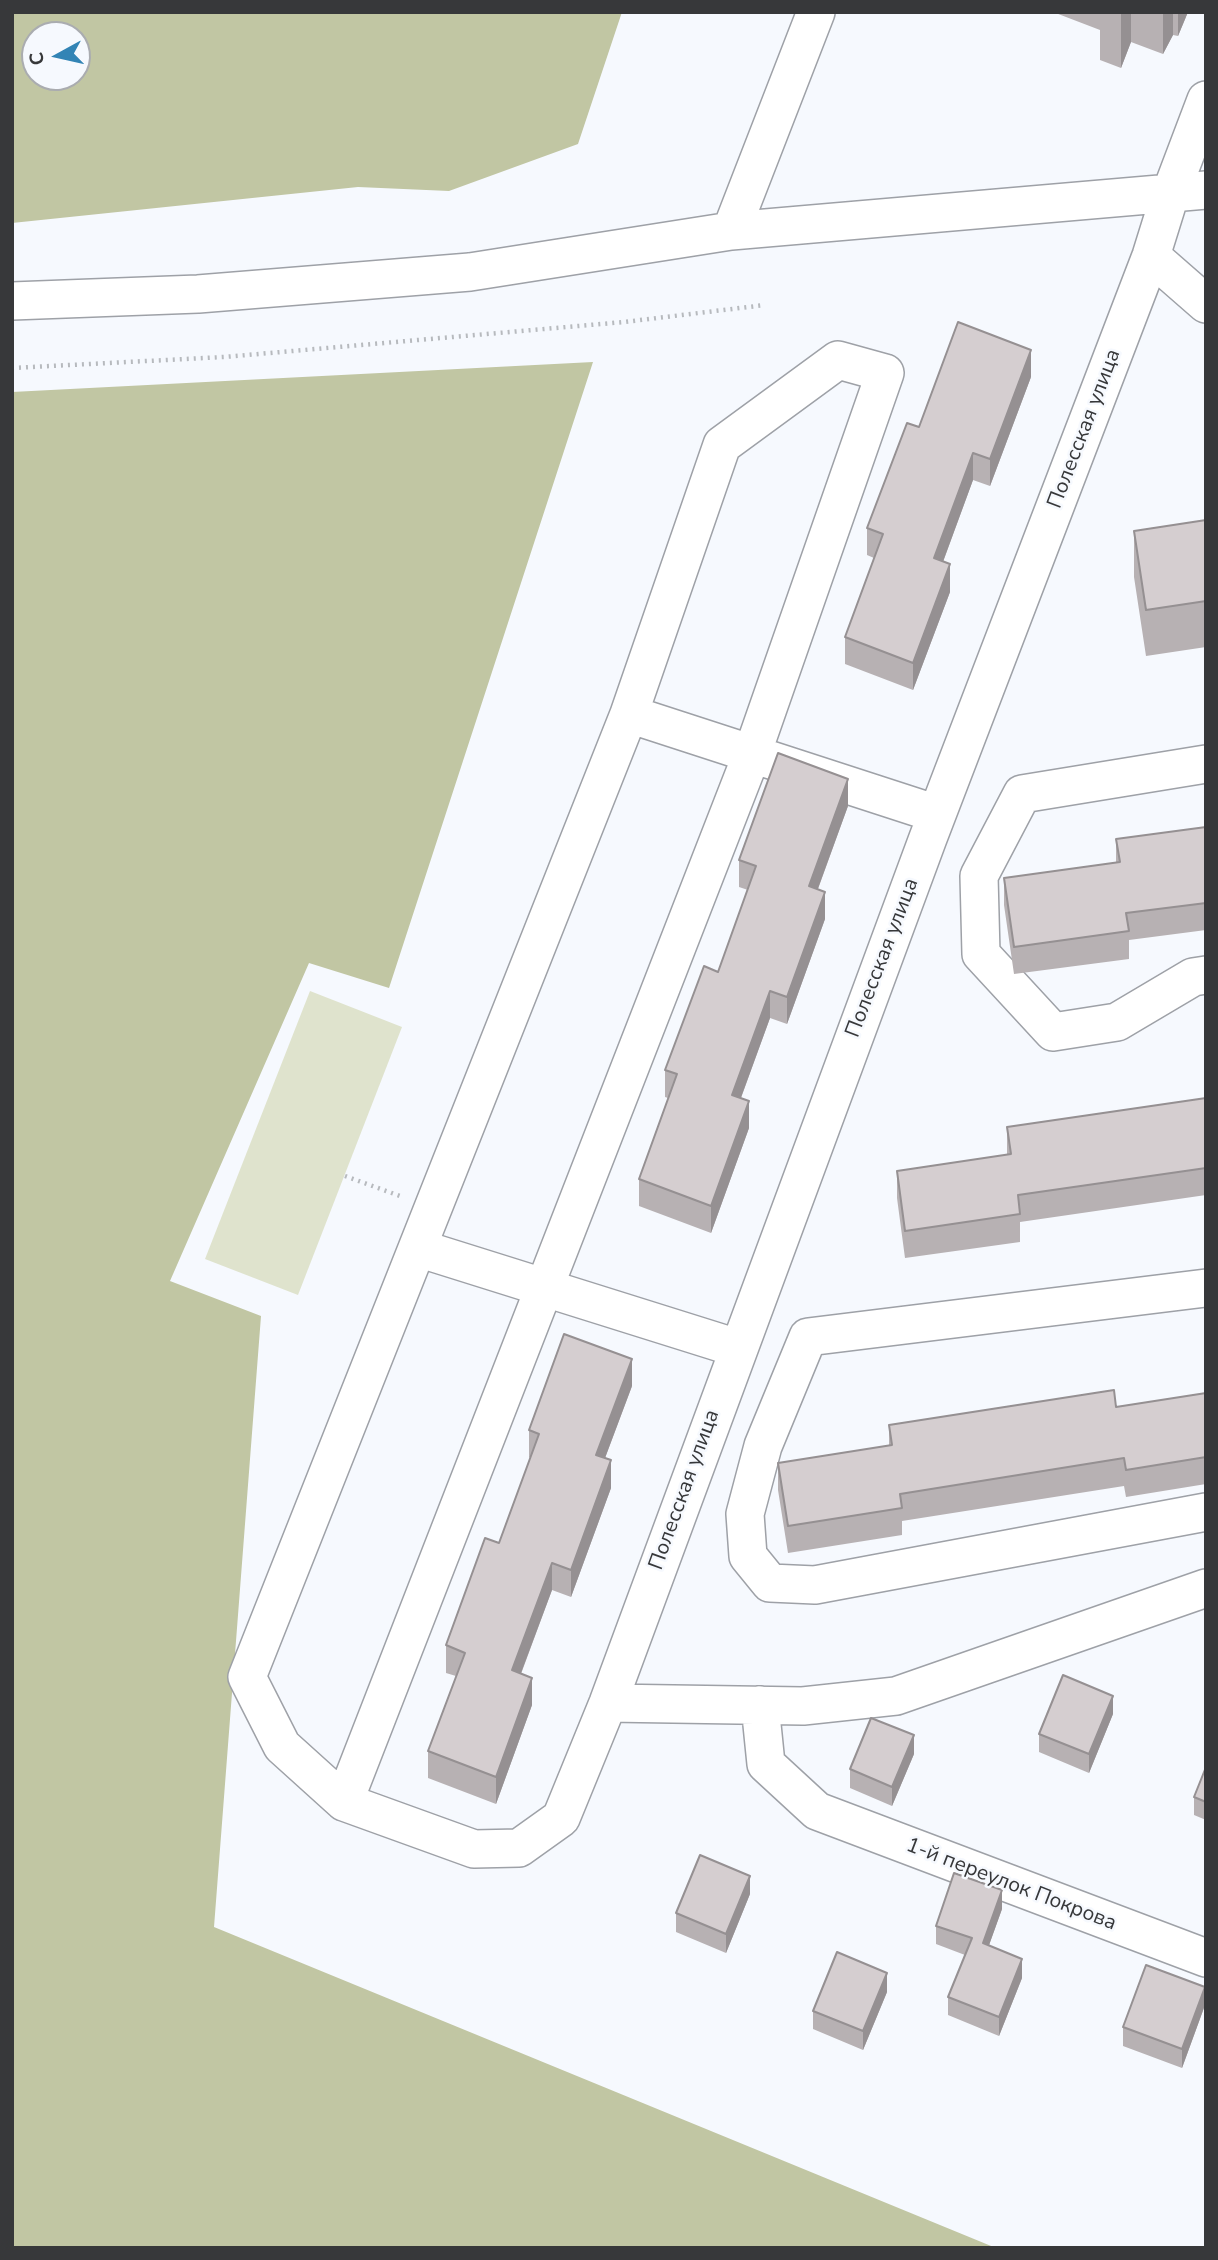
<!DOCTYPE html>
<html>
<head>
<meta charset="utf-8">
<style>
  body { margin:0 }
  #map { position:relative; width:1218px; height:2260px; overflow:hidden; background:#f6f9fe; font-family:"Nunito Sans",sans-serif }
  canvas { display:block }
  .frame { position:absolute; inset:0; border:14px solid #37383a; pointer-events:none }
  .north { position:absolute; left:21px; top:21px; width:70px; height:70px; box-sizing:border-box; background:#f6f9fe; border:2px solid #aaacb0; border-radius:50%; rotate:262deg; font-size:19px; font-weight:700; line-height:28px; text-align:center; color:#37383a }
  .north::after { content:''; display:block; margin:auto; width:24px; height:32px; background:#3284b5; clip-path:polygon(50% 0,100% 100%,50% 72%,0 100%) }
</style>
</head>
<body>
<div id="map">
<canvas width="1218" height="2260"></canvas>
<div class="frame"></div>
<div class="north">С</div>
</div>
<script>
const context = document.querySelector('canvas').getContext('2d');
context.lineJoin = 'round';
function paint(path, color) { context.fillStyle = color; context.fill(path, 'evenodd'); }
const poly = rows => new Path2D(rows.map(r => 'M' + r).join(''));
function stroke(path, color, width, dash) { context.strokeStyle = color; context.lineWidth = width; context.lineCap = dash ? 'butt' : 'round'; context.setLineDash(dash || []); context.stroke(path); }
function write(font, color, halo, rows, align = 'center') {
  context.font = font + ' "Nunito Sans",sans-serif'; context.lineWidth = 5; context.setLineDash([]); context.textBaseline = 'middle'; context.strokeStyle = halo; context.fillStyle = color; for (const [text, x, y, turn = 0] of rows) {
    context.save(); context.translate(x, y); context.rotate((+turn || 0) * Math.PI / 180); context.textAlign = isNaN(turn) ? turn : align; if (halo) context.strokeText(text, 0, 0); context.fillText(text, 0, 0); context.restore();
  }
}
paint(poly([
  [310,991,402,1027,298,1295,205,1259]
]), '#dfe3cd');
paint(poly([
  [12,12,622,12,578,144,449,191,358,187,12,223],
  [35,35,77,35,77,77,35,77],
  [593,362,389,988,309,963,170,1281,261,1316,214,1927,996,2248,12,2248,12,392]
]), '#c1c6a3');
const minor = poly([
  [731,231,816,12],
  [1151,256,1206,304],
  [12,301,198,294,470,272,731,231,1206,190],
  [629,714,937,814],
  [1206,764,1022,794,979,876,981,954,1053,1032,1117,1022,1193,977,1206,975],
  [418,1248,737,1348],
  [1206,1288,808,1337,763,1446,745,1514,748,1556,770,1583,815,1585,1206,1512],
  [608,1703,803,1706,896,1696,1206,1588],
  [760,1705,766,1764,817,1811,1206,1958],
  [344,1802,752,754,885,373,838,360,722,445,629,714,247,1677,282,1746,344,1802,474,1849,519,1848,561,1818,608,1703,928,838,1151,256,1170,195,1206,100]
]);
stroke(minor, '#9ea1a7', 40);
stroke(poly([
  [12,368,224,357,624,322,765,305],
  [345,1176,400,1196]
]), '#b7babe', 4.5, [2, 5]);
stroke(minor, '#fff', 37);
paint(poly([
  [1053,12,1188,12,1178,36,1173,35,1163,54,1131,42,1121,68,1100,60,1100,30],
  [1031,377,990,486,973,480,943,562,950,592,913,690,845,664,845,637,874,558,867,555,867,528,919,427],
  [1206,520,1206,647,1146,656,1134,577,1134,531],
  [848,806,818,889,825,919,787,1024,770,1018,741,1098,749,1128,711,1233,639,1206,639,1179,668,1098,665,1097,665,1070,718,972,748,890,739,887,739,860],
  [1206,827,1206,930,1129,940,1129,959,1014,974,1004,905,1004,878,1116,863,1116,839],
  [1206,1098,1206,1195,1020,1222,1020,1242,905,1258,897,1198,897,1171,1007,1155,1007,1127],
  [632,1386,605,1458,611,1488,571,1597,552,1590,521,1674,532,1705,496,1804,428,1778,428,1751,456,1676,446,1673,446,1645,499,1543,530,1458,529,1457,529,1430],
  [1206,1393,1206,1484,1126,1497,1124,1486,902,1521,902,1535,788,1553,778,1490,778,1463,889,1446,889,1425,1116,1407],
  [1113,1714,1089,1773,1039,1752,1039,1734],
  [914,1754,892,1806,850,1788,850,1769],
  [1206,1767,1206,1820,1194,1815,1194,1797],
  [750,1894,726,1953,676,1932,676,1913],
  [1002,1909,989,1945,1022,1978,999,2036,948,2015,948,1997,965,1955,936,1944,936,1926],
  [887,1992,863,2050,813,2029,813,2011],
  [1205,2005,1182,2068,1123,2046,1123,2027]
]), '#b7b1b3');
paint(poly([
  [1121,12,1131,12,1131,42,1121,68],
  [1163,12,1173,12,1173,35,1163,54],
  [1178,12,1188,12,1178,36],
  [1031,350,1031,377,990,486,990,459],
  [973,453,973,480,934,586,934,558],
  [950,564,950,592,913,690,913,663],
  [848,779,848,806,809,913,809,886],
  [825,892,825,919,787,1024,787,997],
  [770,991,770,1018,732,1122,732,1095],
  [749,1101,749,1128,711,1233,711,1206],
  [632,1359,632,1386,596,1482,596,1455],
  [611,1460,611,1488,571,1597,571,1570],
  [552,1563,552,1590,512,1697,512,1670],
  [532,1678,532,1705,496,1804,496,1777],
  [1113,1696,1113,1714,1089,1773,1089,1754],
  [914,1735,914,1754,892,1806,892,1787],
  [750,1876,750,1894,726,1953,726,1934],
  [1002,1890,1002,1909,983,1962,983,1943],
  [1022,1959,1022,1978,999,2036,999,2017],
  [887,1973,887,1992,863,2050,863,2031],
  [1205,1987,1205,2005,1182,2068,1182,2049]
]), '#959092');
const building = poly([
  [958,322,1031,350,990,459,973,453,934,558,950,564,913,663,845,637,883,534,867,528,907,423,919,427,958,322],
  [1206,520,1206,601,1146,610,1134,531,1206,520],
  [778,753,848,779,809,886,825,892,787,997,770,991,732,1095,749,1101,711,1206,639,1179,677,1074,665,1070,704,966,718,972,756,866,739,860,778,753],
  [1206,827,1206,903,1126,913,1129,931,1014,947,1004,878,1120,862,1116,839,1206,827],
  [1206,1098,1206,1168,1018,1195,1020,1214,905,1231,897,1171,1011,1154,1007,1127,1206,1098],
  [564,1334,632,1359,596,1455,611,1460,571,1570,552,1563,512,1670,532,1678,496,1777,428,1751,465,1653,446,1645,485,1538,499,1543,539,1434,529,1430,564,1334],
  [1114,1390,1116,1407,1206,1393,1206,1457,1126,1470,1124,1458,900,1494,902,1508,788,1526,778,1463,892,1445,889,1425,1114,1390],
  [1063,1675,1113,1696,1089,1754,1039,1734,1063,1675],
  [871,1718,914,1735,892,1787,850,1769,871,1718],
  [1206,1767,1206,1802,1194,1797,1206,1767],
  [700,1855,750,1876,726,1934,676,1913,700,1855],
  [954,1873,1002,1890,983,1943,1022,1959,999,2017,948,1997,972,1938,936,1926,954,1873],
  [837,1952,887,1973,863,2031,813,2011,837,1952],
  [1146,1965,1205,1987,1182,2049,1123,2027,1146,1965]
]);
paint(building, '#d5ced0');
stroke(building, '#959092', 2);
write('21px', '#37383a', '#f6f9fe', [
  ["Полесская улица",1085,429,-69],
  ["Полесская улица",883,958,-69],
  ["Полесская улица",685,1490,-70],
  ["1-й переулок Покрова",1011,1885,21]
]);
</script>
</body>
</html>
